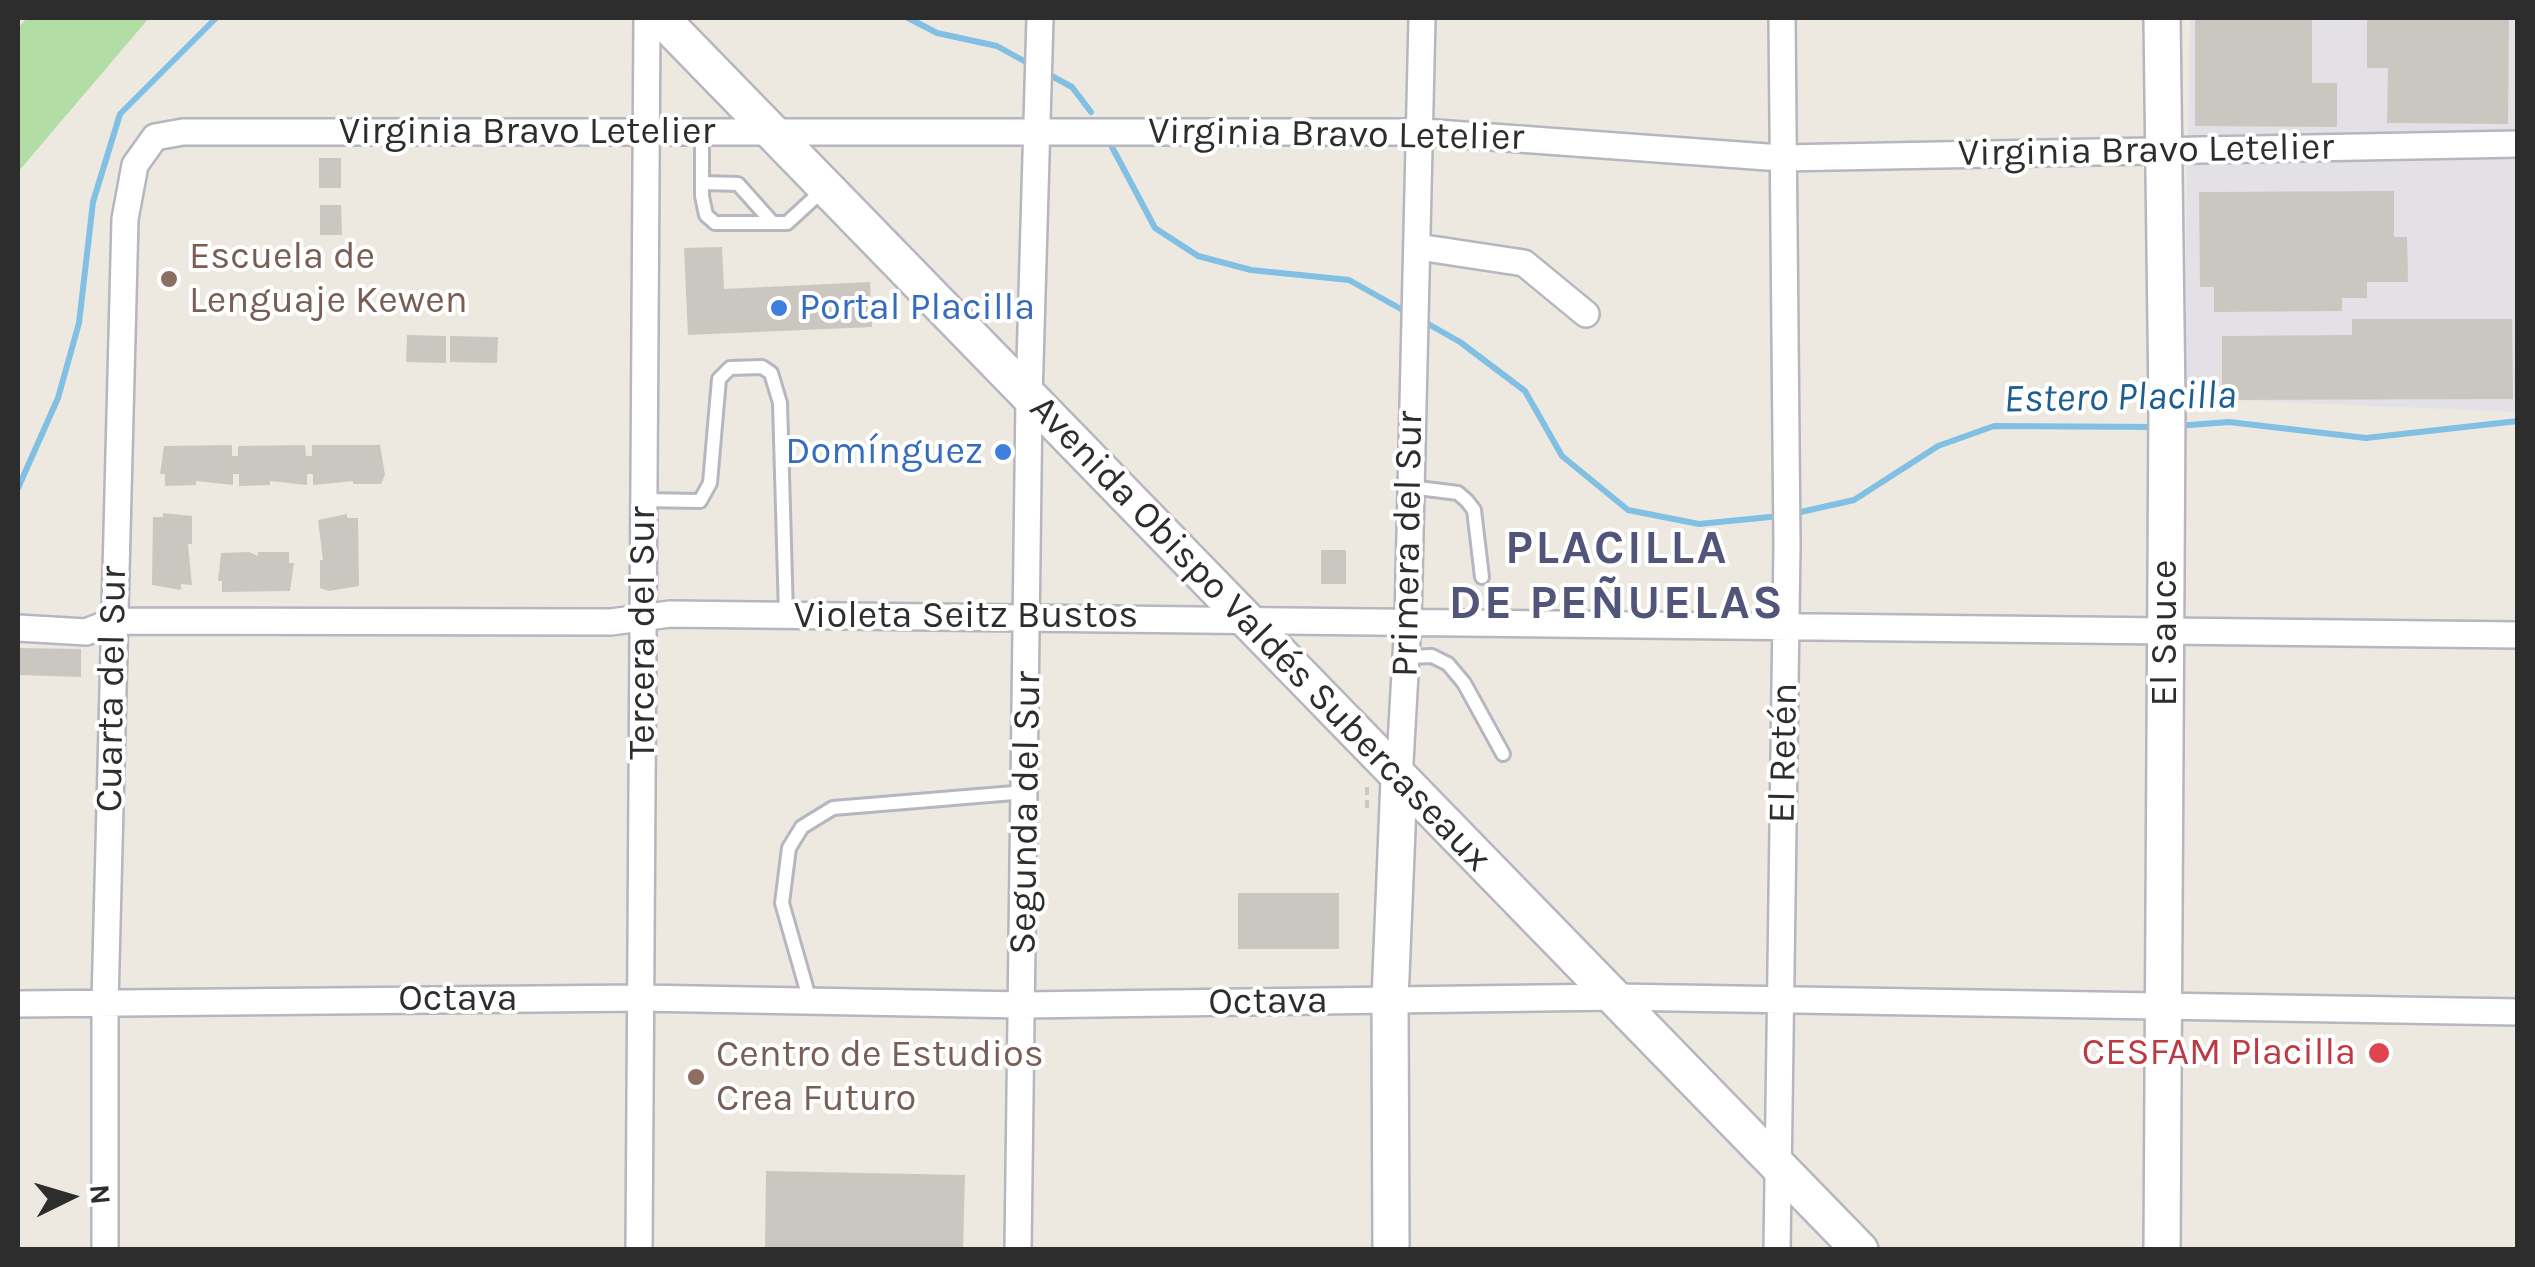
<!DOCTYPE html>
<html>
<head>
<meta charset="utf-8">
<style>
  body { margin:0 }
  #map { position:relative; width:2535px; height:1267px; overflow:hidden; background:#ede9e1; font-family:Karla,sans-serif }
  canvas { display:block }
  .frame { position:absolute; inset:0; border:20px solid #2d2d2d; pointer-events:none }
  .north { position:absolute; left:20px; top:1147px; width:100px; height:100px; -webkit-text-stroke:8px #fff; paint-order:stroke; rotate:85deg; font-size:28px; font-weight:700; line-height:40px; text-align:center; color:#2d2d2d }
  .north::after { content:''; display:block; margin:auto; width:35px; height:45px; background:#2d2d2d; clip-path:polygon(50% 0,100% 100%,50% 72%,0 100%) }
</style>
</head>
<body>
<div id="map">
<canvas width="2535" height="1267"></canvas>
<div class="frame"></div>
<div class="north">N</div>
</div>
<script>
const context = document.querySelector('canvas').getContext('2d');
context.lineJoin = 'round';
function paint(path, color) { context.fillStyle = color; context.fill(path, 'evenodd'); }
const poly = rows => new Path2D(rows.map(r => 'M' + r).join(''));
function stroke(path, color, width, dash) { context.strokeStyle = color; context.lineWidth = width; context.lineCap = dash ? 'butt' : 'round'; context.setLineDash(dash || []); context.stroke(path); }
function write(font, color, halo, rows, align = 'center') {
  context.font = font + ' Karla,sans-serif'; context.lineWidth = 8; context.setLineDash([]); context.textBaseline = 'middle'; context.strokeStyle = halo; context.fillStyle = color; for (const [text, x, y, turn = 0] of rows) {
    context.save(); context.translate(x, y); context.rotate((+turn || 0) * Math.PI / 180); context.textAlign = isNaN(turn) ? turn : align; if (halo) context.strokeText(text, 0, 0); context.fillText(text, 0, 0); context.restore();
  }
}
paint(poly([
  [2190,18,2517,18,2517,412,2183,398]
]), '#e3e1e6');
paint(poly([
  [27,18,149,18,18,172,18,28]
]), '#b2dda4');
stroke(poly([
  [908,18,937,33,997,46,1033,66],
  [1044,72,1072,87,1091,112],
  [1112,147,1155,228,1198,256,1251,270,1349,280,1408,313],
  [1423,321,1460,342,1525,391,1562,456,1628,510,1699,524,1780,516],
  [2176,426,2229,422,2366,438,2518,421],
  [18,488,58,398,79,323,93,202,120,114,216,18],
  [1792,514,1854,500,1938,446,1994,426,2154,427]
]), '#81bfe3', 6);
paint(poly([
  [2195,18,2312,18,2312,83,2337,83,2337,127,2195,126],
  [2367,18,2509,18,2508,124,2387,123,2388,68,2367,68],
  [319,158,341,158,341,188,319,188],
  [2394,191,2394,237,2407,237,2408,282,2367,282,2367,298,2342,298,2342,311,2214,312,2214,287,2200,287,2199,192],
  [320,205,341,205,342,235,320,235],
  [722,247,724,289,870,282,872,327,688,335,684,248],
  [2352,319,2512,319,2513,399,2222,400,2222,336,2352,335],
  [407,335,446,336,446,363,406,362],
  [450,336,498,337,497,363,450,362],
  [232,445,232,456,238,456,238,446,305,445,306,456,312,456,312,445,380,445,385,475,381,484,353,484,353,481,313,485,313,474,307,474,307,485,270,481,270,485,239,486,239,474,233,474,233,485,196,481,196,485,165,486,165,474,160,474,164,446],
  [163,513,192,516,192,544,188,544,192,585,181,584,181,590,152,585,153,517,163,517],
  [347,514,347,518,358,518,359,586,329,591,320,588,320,560,323,560,318,520],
  [1321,550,1346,550,1346,584,1321,584],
  [249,552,258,556,258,552,289,552,289,563,294,563,290,591,222,592,222,581,218,581,221,553],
  [18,648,81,649,81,677,18,675],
  [1238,893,1339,893,1339,949,1238,949],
  [766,1171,965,1175,963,1250,765,1250]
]), '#c9c7bf');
const lane = poly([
  [702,132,702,196,706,215,715,223,787,223,823,190],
  [703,183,738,184,771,221],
  [1410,487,1458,493,1467,501,1474,510,1482,577],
  [644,500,700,501,710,483,719,379,730,368,762,367,771,373,780,403,786,615],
  [1407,657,1432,656,1448,664,1464,683,1503,754],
  [810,1001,782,903,789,848,802,827,833,808,1026,792]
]);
const street = poly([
  [1418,247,1524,263,1586,314],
  [18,628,86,632,114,621,611,622,670,614,2518,635],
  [1399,780,1408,620,1422,18],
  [18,1004,640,998,1023,1005,1615,997,2518,1012],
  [105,1250,105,1002,125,219,135,165,155,137,183,132,1423,132,1781,158,2518,144],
  [639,1250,647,18],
  [1018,1250,1029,398,1040,18],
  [1777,1250,1787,545,1782,18]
]);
const secondary = poly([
  [661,18,1860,1250],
  [1391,1250,1390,1000,1399,780],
  [2162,1250,2167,403,2162,18]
]);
stroke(lane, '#b5b6bf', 18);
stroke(street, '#b5b6bf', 30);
stroke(secondary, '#b5b6bf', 40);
stroke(poly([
  [1367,787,1367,812]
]), '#c8c8c8', 4, [8, 5]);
stroke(lane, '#fff', 12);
stroke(street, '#fff', 25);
stroke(secondary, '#fff', 35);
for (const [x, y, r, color] of [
  [169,279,10,"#8d6e63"],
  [779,308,10,"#3f7fe0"],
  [1003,452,10,"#3f7fe0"],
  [2379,1053,12,"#e0444e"],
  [696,1077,10,"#8d6e63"]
]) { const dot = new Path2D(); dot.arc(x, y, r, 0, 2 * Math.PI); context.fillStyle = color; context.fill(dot); stroke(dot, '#fff', 4); }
write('38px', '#2d2d2d', '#fff', [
  ["Virginia Bravo Letelier",527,132],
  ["Virginia Bravo Letelier",1336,135,1],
  ["Virginia Bravo Letelier",2146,151,-1],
  ["Primera del Sur",1408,544,-89],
  ["Violeta Seitz Bustos",966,616],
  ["Tercera del Sur",643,633,-90],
  ["El Sauce",2165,633,-90],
  ["Avenida Obispo Valdés Subercaseaux",1260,634,46],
  ["Cuarta del Sur",112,689,-89],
  ["El Retén",1784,753,-89],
  ["Segunda del Sur",1026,813,-89],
  ["Octava",458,999],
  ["Octava",1268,1002,-1]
]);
write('38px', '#785e54', '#fff', [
  ["Escuela de",189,257],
  ["Lenguaje Kewen",189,301],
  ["Centro de Estudios",716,1055],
  ["Crea Futuro",716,1099]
], 'left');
write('38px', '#366cbe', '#fff', [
  ["Portal Placilla",799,308],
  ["Domínguez",983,452,"right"]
], 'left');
write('38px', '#be3a42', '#fff', [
  ["CESFAM Placilla",2356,1053]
], 'right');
write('italic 40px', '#1d5e92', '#fff', [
  ["Estero Placilla",2120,398,-1]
]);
context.letterSpacing = '2.5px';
write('bold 48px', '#52557a', '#fff', [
  ["PLACILLA",1617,549],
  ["DE PEÑUELAS",1617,604]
]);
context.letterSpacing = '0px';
</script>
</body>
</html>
